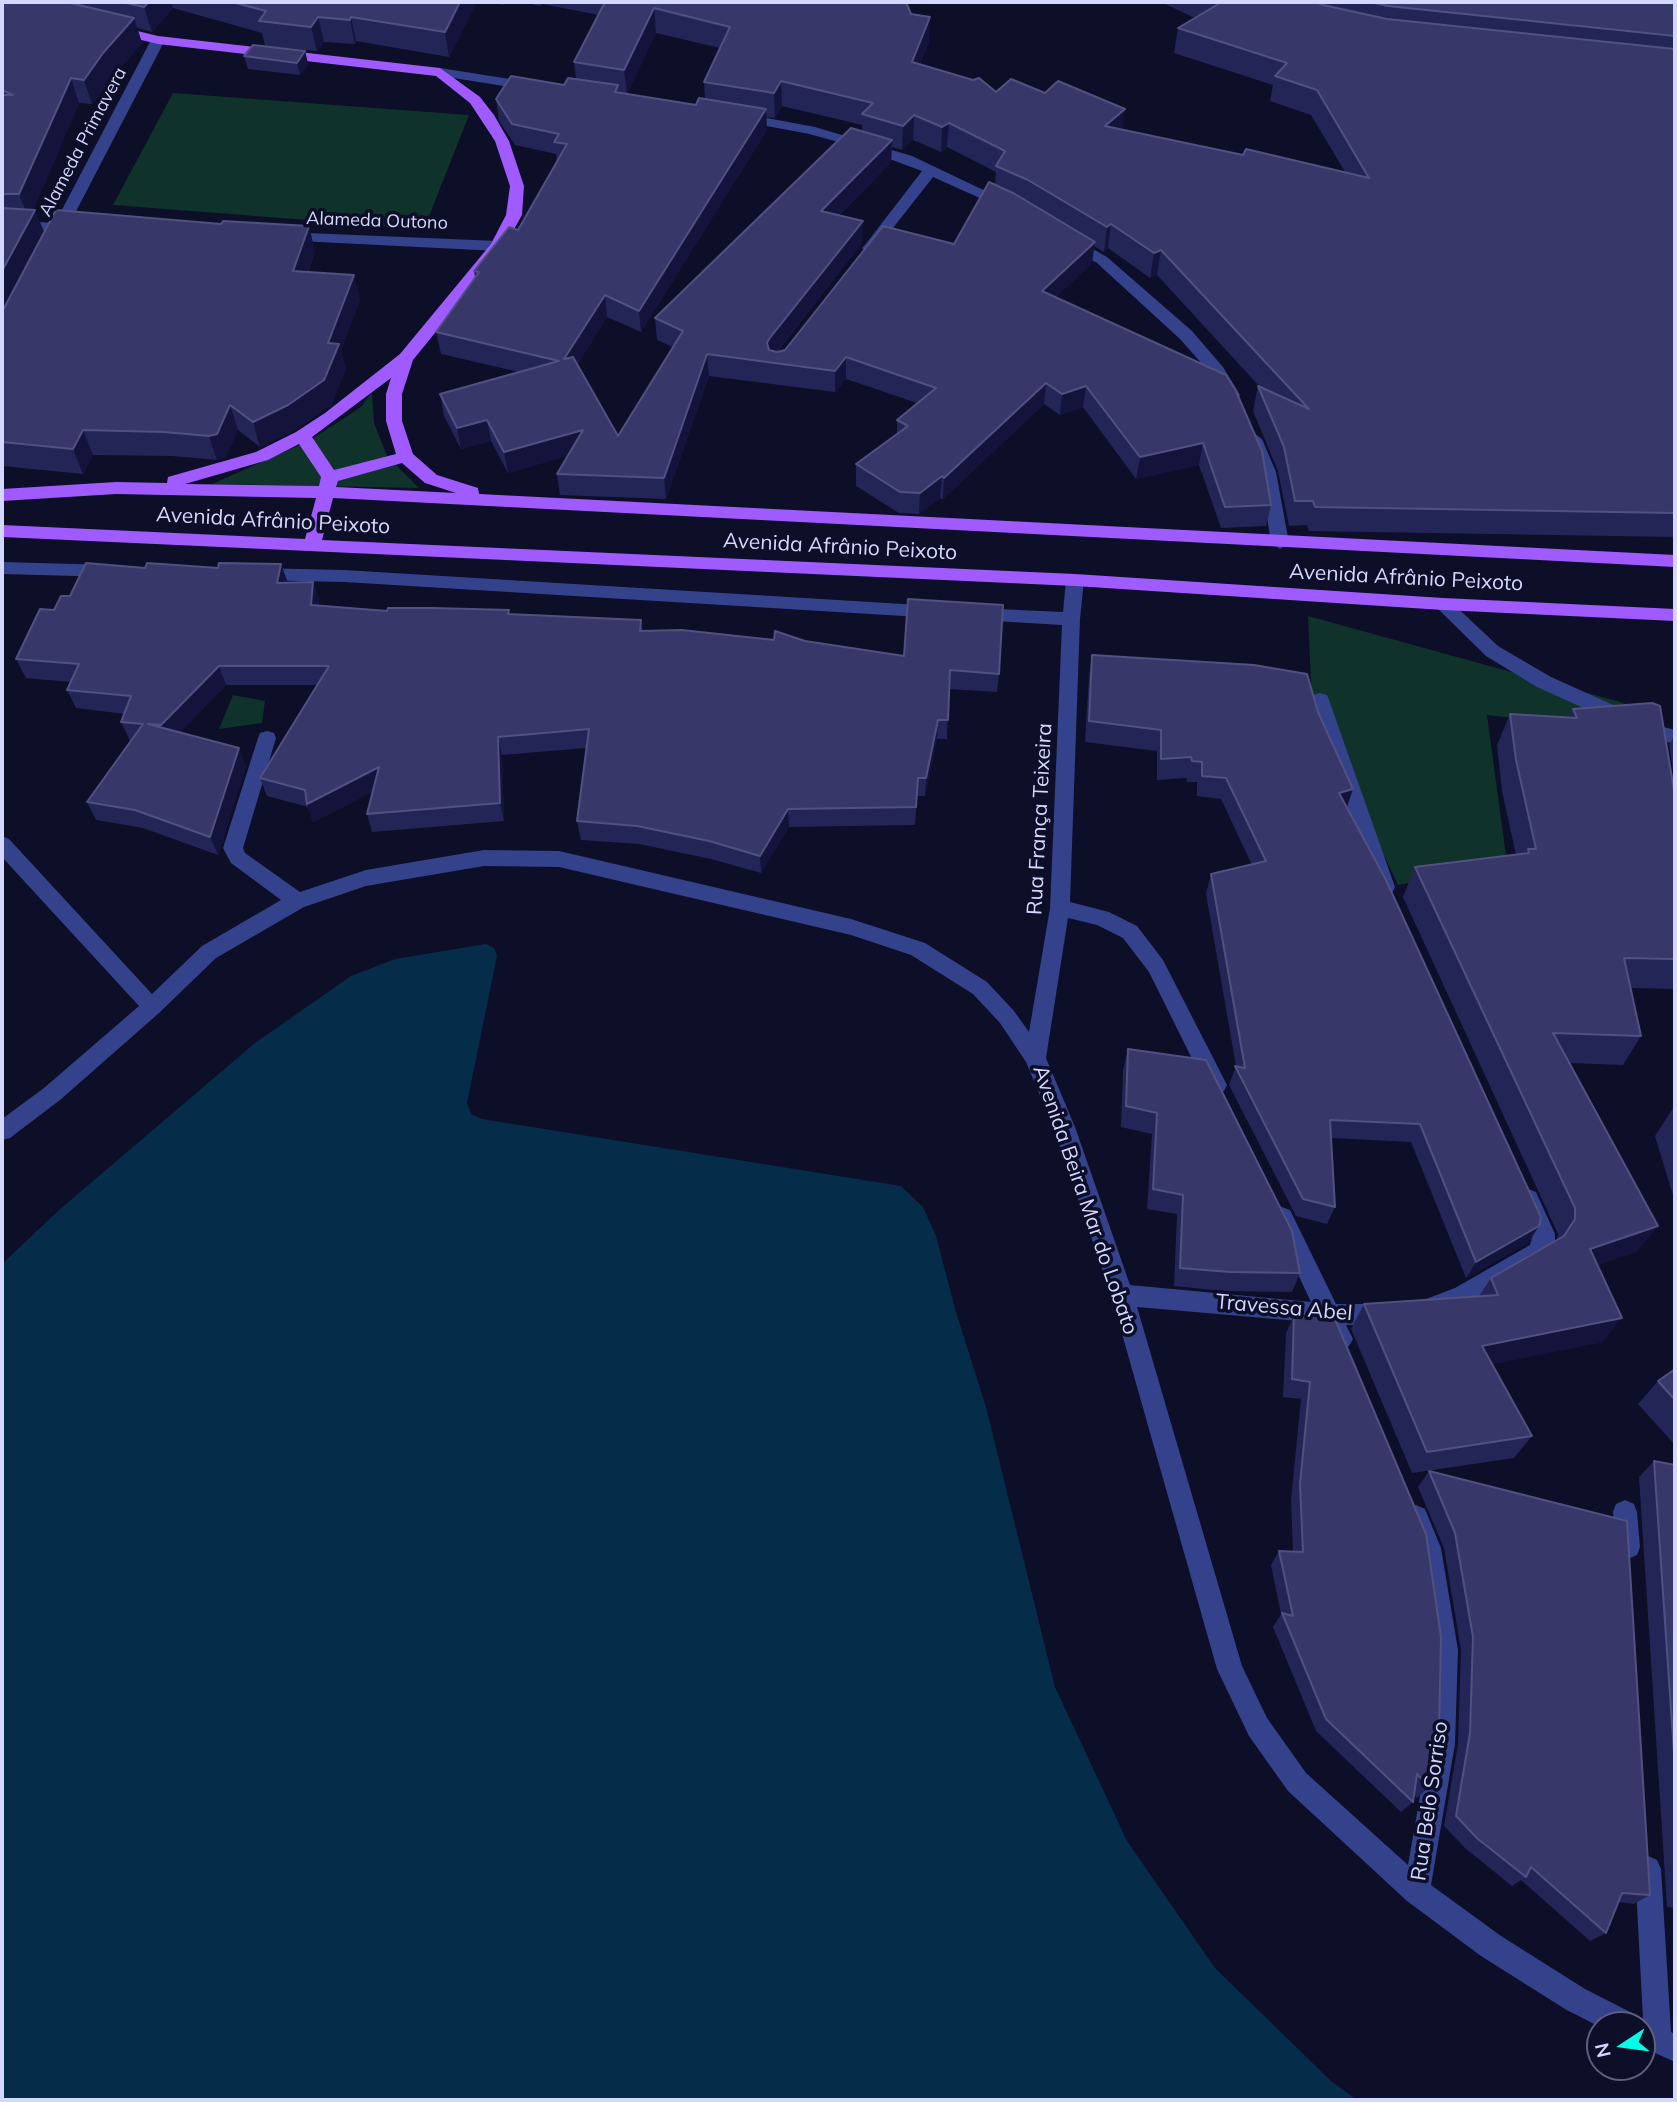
<!DOCTYPE html>
<html>
<head>
<meta charset="utf-8">
<style>
  body { margin:0 }
  #map { position:relative; width:1677px; height:2102px; overflow:hidden; background:#0d0e28; font-family:Mulish,sans-serif }
  canvas { display:block }
  .frame { position:absolute; inset:0; border:4px solid #d4d8ff; pointer-events:none }
  .north { position:absolute; left:1586px; top:2011px; width:70px; height:70px; box-sizing:border-box; background:#0d0e28; border:2px solid #5d5f7e; border-radius:50%; rotate:257deg; font-size:19px; font-weight:700; line-height:28px; text-align:center; color:#d4d8ff }
  .north::after { content:''; display:block; margin:auto; width:24px; height:32px; background:#00ffe4; clip-path:polygon(50% 0,100% 100%,50% 72%,0 100%) }
</style>
</head>
<body>
<div id="map">
<canvas width="1677" height="2102"></canvas>
<div class="frame"></div>
<div class="north">N</div>
</div>
<script>
const context = document.querySelector('canvas').getContext('2d');
context.lineJoin = 'round';
function paint(path, color) { context.fillStyle = color; context.fill(path, 'evenodd'); }
const poly = rows => new Path2D(rows.map(r => 'M' + r).join(''));
function stroke(path, color, width, dash) { context.strokeStyle = color; context.lineWidth = width; context.lineCap = dash ? 'butt' : 'round'; context.setLineDash(dash || []); context.stroke(path); }
function write(font, color, halo, rows, align = 'center') {
  context.font = font + ' Mulish,sans-serif'; context.lineWidth = 7; context.setLineDash([]); context.textBaseline = 'middle'; context.strokeStyle = halo; context.fillStyle = color; for (const [text, x, y, turn = 0] of rows) {
    context.save(); context.translate(x, y); context.rotate((+turn || 0) * Math.PI / 180); context.textAlign = isNaN(turn) ? turn : align; if (halo) context.strokeText(text, 0, 0); context.fillText(text, 0, 0); context.restore();
  }
}
paint(poly([
  [173,93,469,115,424,229,113,205],
  [372,392,374,423,387,456,419,488,212,484,309,441,361,407],
  [1308,616,1624,703,1605,728,1487,715,1507,863,1398,885,1312,704],
  [233,695,265,701,262,723,219,729]
]), '#0f322a');
paint(poly([
  [486,944,494,948,497,956,467,1103,471,1114,482,1119,901,1186,923,1207,936,1236,956,1312,986,1407,1055,1687,1127,1841,1215,1968,1331,2081,1357,2100,2,2100,2,1264,59,1210,255,1043,351,976,395,959]
]), '#052c49');
paint(poly([
  [158,36,165,40,70,223,81,225,84,228,81,231,65,232,61,238,56,240,51,238,50,232,2,230,2,220,55,223,151,40,158,36],
  [440,68,535,83,542,87,535,91,435,75,435,69,440,68],
  [740,113,815,127,912,156,1015,205,1007,210,1002,208,933,177,875,251,865,251,862,248,865,245,922,171,857,147,809,134,735,120,733,117,740,113],
  [284,232,498,241,506,246,498,251,279,240,276,237,279,234,284,232],
  [1068,235,1107,257,1192,331,1223,367,1240,395,1238,399,1226,399,1211,374,1180,339,1097,263,1063,243,1060,240,1063,237,1068,235],
  [1254,433,1262,439,1276,472,1289,543,1280,549,1271,543,1260,472,1246,439,1254,433],
  [2,562,112,565,121,571,112,577,2,574,2,562],
  [256,568,344,570,936,606,942,607,945,612,942,617,936,618,344,582,256,580,250,578,247,574,250,570,256,568],
  [1075,574,1081,576,1084,580,1080,619,1070,902,1109,912,1137,926,1163,960,1227,1085,1224,1091,1216,1094,1208,1091,1149,972,1123,938,1097,925,1068,918,1046,1058,1075,1127,1130,1285,1311,1302,1271,1217,1274,1210,1282,1207,1290,1210,1336,1304,1387,1304,1395,1307,1398,1314,1395,1321,1387,1324,1346,1325,1353,1339,1349,1346,1341,1350,1333,1346,1322,1323,1137,1307,1242,1666,1267,1718,1306,1773,1408,1865,1429,1744,1432,1650,1417,1548,1404,1517,1407,1509,1416,1505,1425,1509,1441,1548,1458,1650,1455,1744,1431,1885,1501,1936,1585,1989,1636,2015,1638,2021,1643,2019,1635,1869,1639,1860,1648,1856,1657,1860,1661,1869,1671,2032,1675,2034,1675,2062,1642,2047,1642,2025,1600,2027,1565,2009,1481,1956,1407,1901,1288,1791,1249,1736,1217,1669,1111,1295,1053,1127,1026,1062,1000,1023,973,994,911,955,851,935,559,867,484,866,366,886,304,907,216,958,159,1013,60,1100,10,1138,2,1140,2,1119,44,1088,139,1006,2,857,2,836,9,839,152,994,202,946,281,900,231,863,223,848,258,738,260,733,267,731,274,733,276,738,243,848,245,853,300,892,366,870,484,850,559,851,851,919,925,943,987,982,1014,1011,1029,1032,1050,908,1062,625,976,620,970,619,967,614,970,609,976,608,1063,612,1066,580,1069,576,1075,574],
  [1443,598,1449,600,1498,646,1551,677,1660,726,1675,730,1675,744,1648,737,1537,687,1486,656,1437,608,1434,604,1437,600,1443,598],
  [1320,693,1327,695,1329,700,1395,887,1392,893,1385,895,1378,893,1375,887,1311,700,1313,695,1320,693],
  [1528,1189,1536,1192,1555,1234,1555,1243,1546,1259,1471,1302,1429,1318,1421,1315,1418,1308,1421,1301,1455,1288,1530,1245,1533,1234,1517,1199,1520,1192,1528,1189],
  [1625,1500,1634,1504,1637,1512,1640,1547,1637,1555,1628,1559,1619,1555,1616,1547,1613,1512,1616,1504,1625,1500]
]), '#33428b');
paint(poly([
  [113,25,158,36,440,68,480,97,494,115,509,141,524,186,522,215,503,249,413,360,402,394,402,421,413,454,437,475,478,488,479,494,1675,555,1675,567,333,498,322,540,1075,574,1443,598,1675,609,1675,621,1443,610,1075,586,2,537,2,525,305,539,316,498,116,494,2,501,2,489,116,482,167,483,168,477,256,452,296,432,325,413,400,354,491,244,506,215,510,186,495,141,470,103,436,76,158,44,108,32,106,29,113,25],
  [391,378,386,394,386,421,396,454,334,470,312,437,391,378],
  [299,444,321,477,319,486,185,484,268,460,299,444],
  [402,463,425,483,456,493,336,487,338,481,402,463]
]), '#a05bff');
paint(poly([
  [2,2,477,2,449,57,356,41,355,44,324,42,317,51,265,46,262,33,173,8,152,32,137,28,142,43,111,78,92,104,79,103,33,210,44,233,315,251,308,272,360,299,341,351,346,369,331,405,295,430,260,447,238,430,225,458,217,460,172,456,93,455,83,474,2,466],
  [486,2,505,2,503,5],
  [523,2,906,2,911,14,929,42,920,64,996,92,1122,130,1243,155,1345,172,1311,115,1270,101,1273,85,1174,53,1178,28,1195,18,1161,2,1675,2,1675,537,1309,531,1307,525,1289,526,1278,471,1253,411,1258,386,1260,387,1157,275,1150,278,1108,248,1104,252,1094,246,1092,263,1056,297,1271,505,1266,526,1221,528,1199,465,1136,479,1083,407,1060,415,1044,404,943,499,940,498,919,514,899,513,856,486,856,464,897,435,897,420,917,403,846,379,835,392,709,376,666,499,560,495,557,474,567,456,508,473,491,441,461,449,444,416,440,394,519,372,441,354,436,332,475,278,474,271,518,230,557,162,556,154,515,145,499,121,496,99,564,85,576,79,574,62,599,15,542,4,540,6],
  [656,33,720,48,704,82,705,99,696,105,627,94],
  [782,106,862,125,862,131,655,318,657,340,673,347,618,436,577,365,607,317,641,332,767,130,766,117,775,118],
  [913,140,941,152,947,147,996,172,995,185,954,244,785,350,777,352,862,243,839,215,891,162,892,147,902,150],
  [305,51,308,64,300,75,248,69,244,56],
  [281,564,287,583,313,582,319,601,319,606,387,611,509,610,510,614,641,620,643,631,805,641,999,674,997,692,949,689,947,739,937,739,925,796,917,796,915,825,789,827,761,873,711,859,639,844,581,840,577,821,586,748,502,755,504,821,372,832,367,814,372,792,313,822,308,807,267,796,260,778,317,685,226,685,180,732,246,766,218,855,143,828,96,820,87,802,130,741,121,722,125,714,76,708,67,690,71,682,26,678,16,659,54,610,70,596,145,568,218,568],
  [1092,655,1318,712,1347,808,1539,1226,1528,1243,1466,1278,1411,1142,1331,1138,1335,1207,1327,1224,1296,1216,1229,1085,1236,1066,1206,894,1211,874,1252,865,1221,799,1197,796,1197,782,1187,782,1186,778,1157,780,1157,751,1085,742,1089,676],
  [1573,709,1675,796,1675,989,1631,988,1641,1036,1623,1065,1569,1063,1638,1251,1598,1265,1603,1342,1492,1364,1532,1436,1514,1458,1412,1473,1351,1329,1364,1304,1479,1296,1491,1278,1557,1240,1558,1234,1403,897,1415,867,1516,855,1502,791,1497,745,1510,714,1569,717],
  [1675,734,1675,782,1669,745],
  [1128,1049,1300,1273,1292,1292,1223,1291,1174,1286,1177,1214,1147,1209,1152,1134,1121,1127,1123,1070],
  [1673,1108,1675,1108,1675,1202,1655,1136],
  [1294,1315,1429,1787,1417,1798,1414,1795,1413,1802,1401,1812,1316,1731,1273,1627,1281,1614,1271,1565,1279,1551,1293,1551,1291,1500,1301,1399,1283,1397,1286,1333],
  [1675,1369,1675,1445,1638,1404,1658,1381],
  [1654,1461,1675,1465,1675,1908,1667,1907,1639,1477],
  [1429,1471,1650,1895,1634,1904,1618,1902,1606,1933,1590,1941,1521,1880,1512,1886,1465,1848,1444,1826,1458,1744,1461,1650,1444,1548,1418,1487]
]), '#242557');
paint(poly([
  [149,2,171,2,173,8,152,32,144,7],
  [460,2,477,2,449,57,445,32],
  [654,8,656,33,627,95,624,70],
  [318,17,324,42,317,51,311,27],
  [351,17,356,41,355,44,350,20],
  [930,17,929,42,911,87,912,62],
  [134,18,142,43,111,78,92,104,84,80,103,53],
  [305,51,308,64,300,75,297,63],
  [71,78,79,103,29,219,19,194],
  [781,81,782,106,775,118,774,93],
  [766,109,767,130,641,332,639,311],
  [1125,109,1122,134,1105,126],
  [914,115,913,140,902,150,903,126],
  [949,123,947,147,941,152,942,127],
  [892,140,891,162,821,232,821,211],
  [35,210,45,234,2,315,2,271],
  [863,221,862,243,770,360,767,343,769,339],
  [1111,224,1108,248,1104,252,1107,227],
  [309,226,315,251,299,295,293,271],
  [1095,242,1092,263,1040,312,1042,291],
  [1161,250,1157,275,1150,278,1154,253],
  [354,275,360,299,341,351,346,369,331,405,295,430,260,447,253,422,328,343],
  [605,295,607,317,567,381,564,359],
  [707,354,709,376,666,499,664,478],
  [846,357,846,379,835,392,835,371],
  [1046,383,1044,404,943,499,944,478],
  [1086,386,1083,407,1060,415,1062,394],
  [230,405,238,430,225,458,217,460,209,436],
  [487,420,491,441,461,449,457,428],
  [83,430,93,455,83,474,73,449],
  [583,430,586,451,508,473,504,452],
  [1203,443,1199,465,1136,479,1140,457],
  [942,476,940,498,919,514,920,493],
  [281,564,288,583,277,583],
  [313,582,319,601,317,624,311,605],
  [219,666,226,685,169,743,161,725],
  [938,720,937,739,925,796,926,778],
  [498,737,502,755,504,821,500,803],
  [239,748,246,766,218,855,210,837],
  [379,767,385,786,313,822,307,804],
  [1353,789,1346,810,1339,793],
  [788,809,789,827,761,873,760,856],
  [1539,1226,1528,1243,1466,1278,1476,1262],
  [1658,1226,1638,1251,1572,1274,1590,1249],
  [1622,1318,1603,1342,1466,1370,1482,1346]
]), '#13133c');
const building = poly([
  [2,2,66,2,134,18,103,53,84,80,71,78,19,194,2,194,2,95,13,95,2,90,2,2],
  [122,2,149,2,144,7,122,2],
  [232,2,460,2,445,32,351,17,350,20,318,17,311,27,259,21,266,11,232,2],
  [605,2,906,2,911,14,930,17,912,62,973,80,979,78,996,92,1011,79,1045,93,1058,81,1125,109,1105,126,1243,155,1246,149,1369,178,1317,90,1275,76,1287,63,1178,28,1220,3,1217,2,1316,2,1323,5,1387,19,1675,49,1675,513,1315,507,1313,501,1295,501,1284,447,1258,386,1309,409,1161,250,1154,253,1111,224,1107,227,1028,180,996,166,1005,151,949,123,942,127,914,115,903,126,862,114,873,103,781,81,774,93,704,82,730,27,654,8,624,70,574,62,605,2],
  [1370,2,1675,2,1675,36,1388,6,1370,2],
  [253,45,305,51,297,63,244,56,253,45],
  [511,76,564,85,568,78,618,85,615,92,696,105,699,98,766,109,639,311,605,295,564,359,573,357,618,436,683,331,655,318,851,128,892,140,821,211,863,221,769,339,767,343,769,350,777,352,785,350,883,226,954,244,989,182,1015,194,1095,242,1042,291,1226,375,1235,389,1262,451,1271,505,1225,507,1203,443,1140,457,1086,386,1062,394,1046,383,944,478,942,476,920,493,900,492,856,464,908,426,897,420,936,388,846,357,835,371,707,354,664,478,557,474,583,430,504,452,487,420,457,428,440,394,559,361,436,332,479,272,474,271,509,227,518,230,567,144,554,142,559,134,512,124,496,99,511,76],
  [2,208,35,210,2,271,2,208],
  [56,210,221,224,223,221,309,226,293,271,354,275,328,343,339,344,324,380,288,405,253,422,230,405,217,434,209,436,164,432,83,430,73,449,2,442,2,312,56,210],
  [86,563,145,568,147,563,218,568,219,563,281,564,277,583,313,582,311,605,387,611,388,608,433,608,509,610,508,614,641,620,640,631,682,630,774,640,775,631,805,641,904,656,908,599,1003,605,999,674,950,670,948,720,938,720,926,778,918,778,916,807,788,809,760,856,709,841,637,826,577,821,589,729,498,737,500,803,367,814,379,767,307,804,305,790,260,778,329,666,219,666,161,725,148,724,239,748,210,837,135,810,87,802,143,724,121,722,131,696,67,690,79,664,16,659,40,609,54,610,61,596,70,596,86,563],
  [1092,655,1254,665,1307,674,1318,712,1353,789,1339,793,1385,878,1541,1217,1539,1226,1476,1262,1420,1124,1330,1120,1335,1207,1303,1199,1235,1066,1245,1068,1211,874,1266,861,1226,778,1202,776,1202,762,1192,761,1191,757,1161,759,1161,730,1089,721,1092,655],
  [1652,703,1660,706,1675,796,1675,959,1624,958,1641,1036,1553,1033,1658,1226,1590,1249,1622,1318,1482,1346,1532,1436,1427,1452,1364,1304,1498,1295,1491,1278,1564,1236,1575,1219,1575,1208,1415,867,1529,853,1528,849,1536,849,1516,760,1510,714,1577,718,1573,709,1652,703],
  [1128,1049,1206,1060,1292,1231,1300,1273,1230,1272,1180,1268,1183,1195,1153,1189,1157,1113,1126,1106,1128,1049],
  [1332,1312,1426,1534,1441,1637,1439,1732,1429,1787,1417,1774,1413,1802,1326,1719,1282,1613,1293,1616,1279,1551,1303,1552,1300,1484,1310,1382,1292,1379,1294,1315,1332,1312],
  [1675,1369,1675,1400,1658,1381,1675,1369],
  [1654,1461,1675,1465,1675,1768,1654,1461],
  [1429,1471,1627,1521,1650,1895,1622,1893,1606,1933,1531,1867,1526,1877,1478,1839,1456,1816,1470,1733,1473,1637,1455,1533,1429,1471]
]);
paint(building, '#373869');
stroke(building, '#505180', 2);
write('18px', '#d4d8ff', '#0d0e28', [
  ["Alameda Primavera",83,142,-62],
  ["Alameda Outono",377,221,2]
]);
write('21px', '#d4d8ff', '#0d0e28', [
  ["Avenida Afrânio Peixoto",273,521,3],
  ["Avenida Afrânio Peixoto",840,547,3],
  ["Avenida Afrânio Peixoto",1406,578,3],
  ["Rua França Teixeira",1040,819,-87],
  ["Avenida Beira Mar do Lobato",1085,1200,71],
  ["Travessa Abel",1284,1308,5],
  ["Rua Belo Sorriso",1430,1801,-82]
]);
</script>
</body>
</html>
